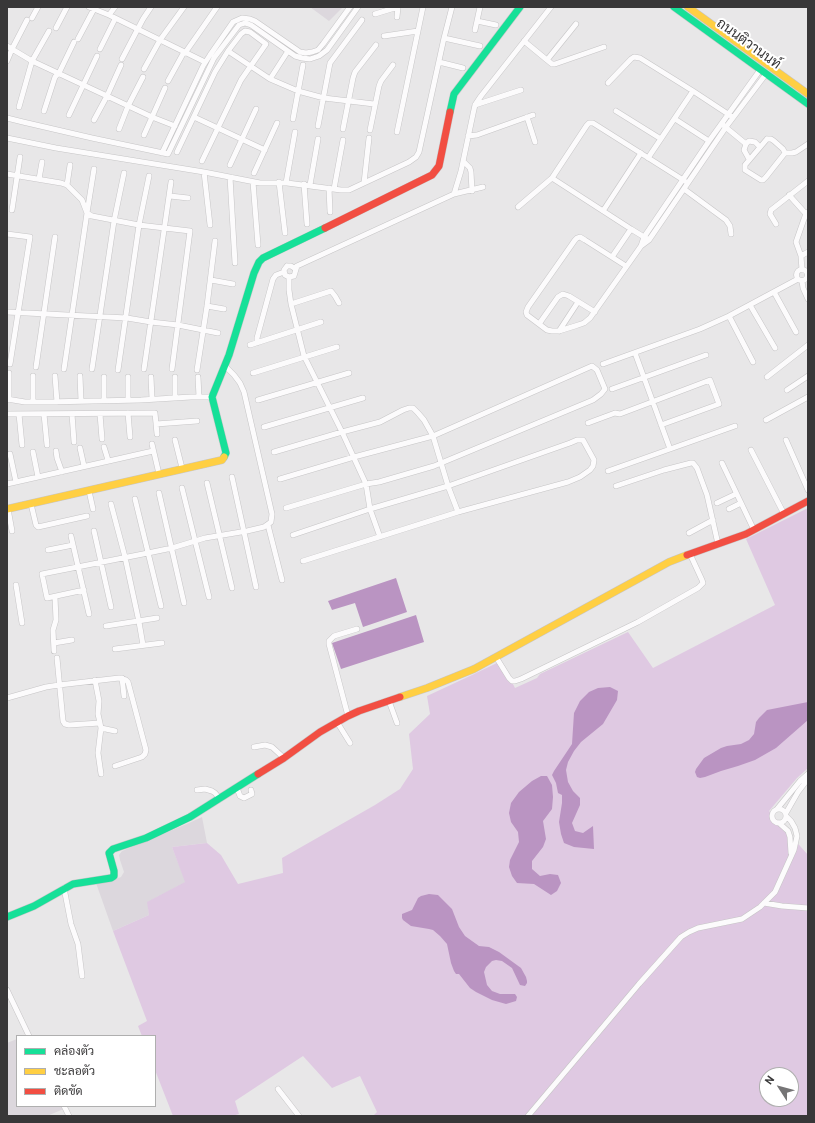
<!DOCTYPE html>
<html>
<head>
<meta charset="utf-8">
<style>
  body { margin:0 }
  #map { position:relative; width:815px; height:1123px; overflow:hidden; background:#e8e7e8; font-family:Overpass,Sarabun,sans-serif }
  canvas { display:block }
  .frame { position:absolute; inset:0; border:8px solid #383738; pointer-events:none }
  .legend { position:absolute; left:16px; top:1035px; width:140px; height:72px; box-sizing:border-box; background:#fff; border:1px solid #afafaf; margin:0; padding:5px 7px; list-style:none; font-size:12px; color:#383738 }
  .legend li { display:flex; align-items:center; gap:8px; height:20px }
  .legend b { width:20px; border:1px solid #afafaf }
  .north { position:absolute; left:759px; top:1067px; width:40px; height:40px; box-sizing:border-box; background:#fff; border:1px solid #afafaf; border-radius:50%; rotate:306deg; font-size:11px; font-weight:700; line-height:16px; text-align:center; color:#383738 }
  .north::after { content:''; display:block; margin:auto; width:14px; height:18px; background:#767576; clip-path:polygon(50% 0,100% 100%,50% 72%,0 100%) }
</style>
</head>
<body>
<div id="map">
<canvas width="815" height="1123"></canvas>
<div class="frame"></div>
<ul class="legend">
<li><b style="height:5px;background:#16e098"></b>คล่องตัว</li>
<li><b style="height:5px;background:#ffcf43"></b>ชะลอตัว</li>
<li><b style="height:5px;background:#f24e42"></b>ติดขัด</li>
</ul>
<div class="north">N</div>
</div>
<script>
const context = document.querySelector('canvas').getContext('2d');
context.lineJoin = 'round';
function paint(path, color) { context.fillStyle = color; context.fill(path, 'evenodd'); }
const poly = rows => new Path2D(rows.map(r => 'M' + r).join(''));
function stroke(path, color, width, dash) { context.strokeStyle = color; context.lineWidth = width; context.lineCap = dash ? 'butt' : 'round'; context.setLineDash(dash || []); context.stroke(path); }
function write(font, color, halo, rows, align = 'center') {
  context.font = font + ' Overpass,Sarabun,sans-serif'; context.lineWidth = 4; context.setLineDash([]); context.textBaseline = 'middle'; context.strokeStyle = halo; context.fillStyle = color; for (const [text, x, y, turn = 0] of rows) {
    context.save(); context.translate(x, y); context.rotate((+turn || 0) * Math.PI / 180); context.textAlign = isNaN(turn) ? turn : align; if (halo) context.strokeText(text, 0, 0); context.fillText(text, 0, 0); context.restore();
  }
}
paint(poly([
  [310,7,343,7,329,21],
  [202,817,207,843,172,847,186,882,148,902,149,915,113,931,96,883,113,880,121,877,124,872,120,860,119,855,122,851,189,823],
  [17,1039,17,1106,65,1106,66,1108,47,1116,7,1116,7,1043]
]), '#dcd7dd');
paint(poly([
  [808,508,808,768,797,778,769,811,808,855,808,1116,373,1116,377,1112,360,1076,332,1088,303,1056,235,1101,239,1114,232,1116,173,1116,155,1070,155,1036,142,1036,138,1026,147,1021,113,931,149,915,147,902,185,882,172,847,207,843,221,855,238,884,283,873,282,858,375,805,400,789,413,769,409,734,430,714,427,696,472,675,501,661,515,688,537,678,540,674,628,632,653,668,775,605,746,539],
  [767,1075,791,1075,791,1099,767,1099]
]), '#dfc9e2');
paint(poly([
  [396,578,407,612,363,627,355,603,332,610,328,601],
  [416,615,424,642,341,669,332,643],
  [610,687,618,691,617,700,603,724,581,742,574,751,568,762,566,770,568,782,573,791,580,798,580,805,572,823,575,831,583,833,593,826,594,849,574,847,564,843,561,834,559,822,562,803,562,795,558,793,556,783,552,775,554,771,572,744,574,713,580,701,589,692,598,688],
  [808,702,808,720,776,748,755,760,738,766,721,771,705,777,700,778,697,777,695,772,696,769,704,758,721,748,727,746,741,744,749,740,754,734,756,722,759,718,767,710],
  [541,776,547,776,552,785,553,797,552,809,543,821,546,839,543,847,532,861,532,869,540,876,550,874,558,875,561,883,557,891,551,895,534,884,517,883,512,876,509,867,510,860,519,842,518,832,511,822,509,813,511,803,519,792,532,781],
  [429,894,438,895,452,909,459,927,465,936,479,946,489,947,499,952,521,968,526,977,527,981,527,983,525,986,520,985,512,968,502,961,496,960,492,961,486,967,484,972,487,985,492,991,500,994,515,994,517,997,516,1001,506,1004,492,1000,476,992,470,988,459,974,456,974,454,971,451,963,447,944,440,936,433,930,429,929,411,926,403,920,402,918,402,914,412,910,418,898,421,896]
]), '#ba94c2');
const street = poly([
  [89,7,109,15,205,62],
  [375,14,398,7],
  [109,15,115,7],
  [397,17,398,7],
  [32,18,38,7],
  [477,21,496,25],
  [56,28,67,7],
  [475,30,480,7],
  [384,36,418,31],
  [444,38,480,46],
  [78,39,95,7],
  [524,41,547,60,552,64,555,64,604,47],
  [7,46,32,61,152,117,175,126],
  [100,49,115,19],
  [228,51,270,79,298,91,324,98,374,104],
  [185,53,217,7],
  [122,59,143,19,151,7],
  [547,60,576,24],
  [7,61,12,49,27,20],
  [439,62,463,68],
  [144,69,160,40,184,7],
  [270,79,288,51],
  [168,81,184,52],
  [608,83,631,59,634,57,640,58,693,91,731,116],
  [475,105,521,90],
  [19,107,32,61,49,31],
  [44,111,55,77,59,73,74,42],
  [616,111,661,139],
  [69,115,97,56],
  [194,117,265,150],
  [527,117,535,142],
  [7,118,23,122,92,138,168,154,214,58,239,25,245,23,251,25,295,56,302,58,310,59,319,56,327,50,358,7],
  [293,119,303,65],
  [675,119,709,141],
  [94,120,107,96,121,65],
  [723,125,746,144,744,150,749,159],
  [318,126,330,63,362,20],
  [119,129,128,106,143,77],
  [343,129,353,78,355,72,376,45],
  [370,130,379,86,381,81,393,65],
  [397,132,423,7],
  [144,135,165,88],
  [468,136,477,135,533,115],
  [7,138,56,148,204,172,260,183,287,183,341,190,349,190,409,162,416,157,419,152,444,38,452,7],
  [767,139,771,139,774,141,783,149,785,153,766,177,763,180,761,180,745,170,745,165,767,139],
  [746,144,749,141,755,142,760,147],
  [177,152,215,72,228,51,241,34,245,31,250,32,266,44,241,80,202,161],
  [162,153,203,66,210,55,233,22,242,18,250,19,255,21,300,52,306,53,312,52,318,50,323,44,350,7],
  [785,153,792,153,796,152,808,144],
  [648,158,693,91],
  [463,161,470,168,471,172,472,191],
  [230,165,256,109],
  [204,172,210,225],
  [254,173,277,123],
  [7,174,61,183,67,185,82,200,87,213,92,216,139,225,190,231,172,369],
  [230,177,235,263],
  [39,179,42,162],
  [253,182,258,245],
  [279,182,285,233],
  [286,183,295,132],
  [364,183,369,138],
  [304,184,307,224],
  [67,185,70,165],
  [310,185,318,139],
  [329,188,330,212],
  [334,189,343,140],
  [684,189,726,220,730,226,731,234],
  [454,194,483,187],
  [789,195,806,214],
  [170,196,188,198],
  [518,207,552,178],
  [12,210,20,157],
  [603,211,641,153],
  [776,224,770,214,771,210,808,181],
  [7,234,30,237,10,364],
  [649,240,631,229,552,178,587,125,589,123,593,123,688,183],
  [641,246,649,240,726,127,766,74],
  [801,256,808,252],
  [612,257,631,229],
  [287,266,291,266,294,268,297,266,294,276,289,277,285,275,284,270,287,266],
  [297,266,454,194,461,171,473,114,475,105,481,96,551,7],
  [626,266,585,240,580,237,577,238,575,240,528,307,526,312,527,315,547,330,552,331,559,331,575,326,584,323,590,318,641,246,644,237,709,141,760,70],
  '796.5 275a5.5 5.5 0 1 1 11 0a5.5 5.5 0 1 1-11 0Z',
  [802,270,801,256,796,242,804,219,806,214,808,212],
  [289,277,289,290,291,304,304,356,342,432,366,484,370,509,380,537],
  [211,280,233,284],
  [802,281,803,288,808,299],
  [774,292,796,332],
  [291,304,331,291,335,296,339,303],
  [750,305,775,348],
  [207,306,224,309],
  [7,312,127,318,151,322,178,325,218,333],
  [729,316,753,362],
  [539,324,558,297,563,294,569,296,595,312],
  [559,331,578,302],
  [257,343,257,338,273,279,276,275,284,272],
  [250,345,321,322],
  [635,353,670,449],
  [603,364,700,329,729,316,798,279],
  [36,367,55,237],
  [64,369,87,213,94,169],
  [92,369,114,221,124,173],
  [144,369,171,182],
  [118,370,139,225,149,176],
  [197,370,207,306,215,241],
  [9,373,9,400],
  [253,373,337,347],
  [33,376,33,402],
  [55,376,57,402],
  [80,376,81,401],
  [104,377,104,400],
  [151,377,152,399],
  [198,377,199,397],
  [767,377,808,345],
  [612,389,706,355],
  [787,390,808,376],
  [175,398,175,377],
  [7,399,25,402,46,402,141,400,191,397,212,397],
  [128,400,128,377],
  [258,400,349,373],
  [128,413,130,437],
  [7,414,155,413,157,434],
  [19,414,22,445],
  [44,414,47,445],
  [72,414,74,442],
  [100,414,102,439],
  [766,420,808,397],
  [588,423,615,413,620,414,710,380,719,404,661,425],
  [156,424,197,421],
  [264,427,363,398],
  [175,440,182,468],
  [786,440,808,490],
  [152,444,159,474],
  [104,447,108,460],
  [80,448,84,466],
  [751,450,784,514],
  [56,451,57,458,62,472],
  [33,452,38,477],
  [274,452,342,432,380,422,403,410,409,408,413,408,418,413,424,420,433,436,448,486,458,512],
  [10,454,16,482],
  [722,463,754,530],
  [608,471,735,426],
  [232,477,256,587],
  [280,479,354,457,433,436,592,366,597,370,605,389,601,394,593,400,434,466,379,482,366,484,286,508],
  [207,483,232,588],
  [7,484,153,451],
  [616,486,664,470,691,463,693,463,697,468,707,495,718,544],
  [182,488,209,597],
  [89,491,93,509],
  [159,493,184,603],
  [135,499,161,606],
  [717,503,736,494],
  [31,504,36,525,38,527,87,516],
  [111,504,125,557,139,622,143,645],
  [8,509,12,531],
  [729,509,741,503],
  [268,525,282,580],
  [94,531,111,607],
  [689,533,713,520],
  [293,535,370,509,448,486,570,443,577,440,583,440,594,460,593,466,590,470,580,477,568,482,458,512,303,561],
  [71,536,89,614],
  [48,550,73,545],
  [16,585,22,623],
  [84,590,47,598,42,574,148,553,172,548,205,538,247,531,264,527,271,522,272,514,244,392,240,383,234,375,225,366],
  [106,626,157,618],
  [54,643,72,640],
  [115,649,162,643],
  [54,651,53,630,56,620,55,597],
  [496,657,509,678,512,681,515,681,521,679,638,622,698,588,703,583,702,580,690,554],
  [57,658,63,721,65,724,69,725,100,723,101,728,98,753,101,774],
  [122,678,124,696],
  [95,680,99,701,98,714,100,723],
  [7,698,46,687,59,685,119,678,126,680,128,682,146,750,145,754,142,757,115,766],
  [389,701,397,723],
  [348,716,329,644,329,641,334,636,357,629],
  [337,722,350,743],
  [101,728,115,731],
  [254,747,265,745,272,747,284,758],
  [237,788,240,796,244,798,252,794,251,790],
  [197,790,205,789,212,791,215,793,220,799],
  [777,809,800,781,808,774],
  '772 816a7 7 0 1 1 14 0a7 7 0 1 1-14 0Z',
  [786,813,798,792,808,779],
  [779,823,788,831,790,837,791,853],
  [64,888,71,924,78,944,82,976],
  [764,903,782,906,808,908],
  [7,990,29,1036],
  [278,1089,299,1116],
  [64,1106,69,1116],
  [528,1116,639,984,681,937,689,932,698,928,742,919,760,907,775,892,794,850,797,836,795,828,791,821,786,816]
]);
const fast = poly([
  [674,7,808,104],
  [450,112,454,94,520,7],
  [224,457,226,453,212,397,229,355,254,273,259,262,263,258,325,228],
  [7,917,34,906,73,884,111,878,114,876,114,871,109,853,113,849,146,838,190,817,258,774]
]);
const slow = poly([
  [688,7,808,94],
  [7,509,222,460,224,457],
  [400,697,427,688,474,669,669,562,687,555]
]);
const jam = poly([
  [325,228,432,175,439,166,450,112],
  [687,555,746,534,808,501],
  [258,774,284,758,320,732,348,716,359,711,400,697]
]);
stroke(street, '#c6c5c6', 6);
stroke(fast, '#c6c5c6', 8);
stroke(slow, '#c6c5c6', 8);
stroke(jam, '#c6c5c6', 8);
stroke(street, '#fcfbfc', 5);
stroke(fast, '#16e098', 7);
stroke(slow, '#ffcf43', 7);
stroke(jam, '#f24e42', 7);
write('14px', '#383738', '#fff', [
  ["ถนนติวานนท์",748,45,36]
]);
</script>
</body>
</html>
